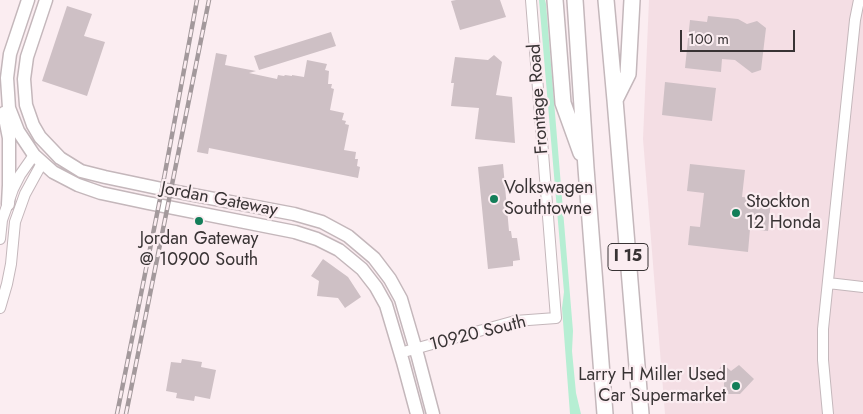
<!DOCTYPE html>
<html>
<head>
<meta charset="utf-8">
<style>
  body { margin:0 }
  #map { position:relative; width:863px; height:414px; overflow:hidden; background:#fbedf1; font-family:Jost,sans-serif }
  canvas { display:block }
  .scale { position:absolute; left:680px; top:30px; width:115px; height:22px; box-sizing:border-box; border:2px solid #383334; border-top:0; padding-left:6px; font-size:15px; line-height:18px; white-space:nowrap; color:#383334; -webkit-text-stroke:4px #fbedf1; paint-order:stroke }
</style>
</head>
<body>
<div id="map">
<canvas width="863" height="414"></canvas>
<div class="scale">100 m</div>
</div>
<script>
const context = document.querySelector('canvas').getContext('2d');
context.lineJoin = 'round';
function paint(path, color) { context.fillStyle = color; context.fill(path, 'evenodd'); }
const poly = rows => new Path2D(rows.map(r => 'M' + r).join(''));
function stroke(path, color, width, dash) { context.strokeStyle = color; context.lineWidth = width; context.lineCap = dash ? 'butt' : 'round'; context.setLineDash(dash || []); context.stroke(path); }
function write(font, color, halo, rows, align = 'center') {
  context.font = font + ' Jost,sans-serif'; context.lineWidth = 4.5; context.setLineDash([]); context.textBaseline = 'middle'; context.strokeStyle = halo; context.fillStyle = color; for (const [text, x, y, turn = 0] of rows) {
    context.save(); context.translate(x, y); context.rotate((+turn || 0) * Math.PI / 180); context.textAlign = isNaN(turn) ? turn : align; if (halo) context.strokeText(text, 0, 0); context.fillText(text, 0, 0); context.restore();
  }
}
paint(poly([
  [649,0,863,0,863,414,665,414,643,139]
]), '#f4dee4');
paint(poly([
  [539,0,545,0,546,4,570,295,573,331,572,351,576,393,581,414,570,414,562,308,564,292]
]), '#b6eed3');
paint(poly([
  [456,0,500,0,506,17,460,30,451,1],
  [67,6,92,14,84,36,105,42,87,96,42,81],
  [708,16,738,19,747,24,757,21,766,28,761,70,752,73,735,60,722,59,721,72,685,68,690,20,707,22],
  [331,32,336,46,259,70,254,56],
  [216,53,227,55,225,65,256,71,249,73,277,79,278,75,284,76,285,75,292,76,292,75,304,77,307,60,327,64,325,70,329,71,328,84,332,84,331,88,334,89,330,110,344,113,342,120,346,121,345,124,349,125,344,150,356,152,355,159,358,159,357,166,360,167,358,178,209,148,208,154,197,152],
  [494,55,502,62,496,95,512,97,515,143,475,139,479,108,451,106,454,83,451,83,455,57,488,60],
  [665,82,716,88,712,121,662,115],
  [503,164,509,231,511,231,512,238,517,238,520,260,513,261,513,266,488,269,478,167],
  [690,164,745,170,742,197,771,200,768,231,750,229,748,252,688,245,690,226,700,227,704,193,687,191],
  [323,259,348,277,361,297,345,308,338,298,317,296,319,281,311,276],
  [182,359,202,362,201,367,216,370,210,399,195,396,194,401,176,398,177,393,166,391,171,362,181,363],
  [723,364,731,371,739,365,754,379,740,394,724,394,724,378,717,372]
]), '#cec0c5');
const minor = poly([
  [0,239,2,220,13,189,20,175,34,155],
  [828,283,863,287],
  [0,308,7,284,11,264,15,222,25,194,42,163],
  [400,353,515,321,556,318,531,0],
  [828,414,823,360,823,329,855,20,859,0]
]);
const major = poly([
  [28,0,10,54,7,78,9,108,18,131,34,155,53,172,78,185,101,193,148,203,295,232,317,239,339,250,362,269,376,287,386,305,403,362,417,414],
  [46,0,27,57,24,79,26,105,33,125,40,137,60,158,81,171,105,177,162,189,294,214,322,222,348,236,374,258,390,279,401,299,418,357,433,414],
  [4,113,9,138,9,185,8,204]
]);
const highway = poly([
  [555,0,563,103,581,153],
  [575,0,586,168,605,414],
  [606,0,615,100,641,414],
  [615,100,628,74,632,0]
]);
stroke(minor, '#c4b7bb', 12);
stroke(major, '#c4b7bb', 15);
stroke(highway, '#c4b7bb', 18);
stroke(minor, '#fff', 10);
stroke(major, '#fff', 12);
stroke(highway, '#fff', 15);
const rail = poly([
  [117,414,162,189,197,0],
  [126,414,209,0]
]);
stroke(rail, '#a3999c', 4.5);
stroke(rail, '#fbedf1', 2.5, [8]);
for (const [x, y, r, color] of [
  [494,199,5,"#137e59"],
  [736,213,5,"#137e59"],
  [199,221,5,"#137e59"],
  [736,386,5,"#137e59"]
]) { const dot = new Path2D(); dot.arc(x, y, r, 0, 2 * Math.PI); context.fillStyle = color; context.fill(dot); stroke(dot, '#fbedf1', 2); }
for (const [x, y, w] of [
  [628,257,40]
]) { const box = new Path2D(); box.roundRect(x - w / 2, y - 13.5, w, 27, 4); context.fillStyle = '#fbedf1'; context.fill(box); stroke(box, '#383334', 1); }
write('bold 16px', '#383334', null, [
  ["I 15",628,257]
]);
write('18px', '#383334', '#fbedf1', [
  ["Frontage Road",539,99,-94],
  ["Jordan Gateway",219,200,11],
  ["10920 South",478,334,-14]
]);
write('18px', '#383334', '#fbedf1', [
  ["Volkswagen",504,189],
  ["Southtowne",504,210],
  ["Stockton",746,203],
  ["12 Honda",746,224],
  ["Jordan Gateway",199,240,"center"],
  ["@ 10900 South",199,261,"center"],
  ["Larry H Miller Used",726,376,"right"],
  ["Car Supermarket",726,397,"right"]
], 'left');
</script>
</body>
</html>
